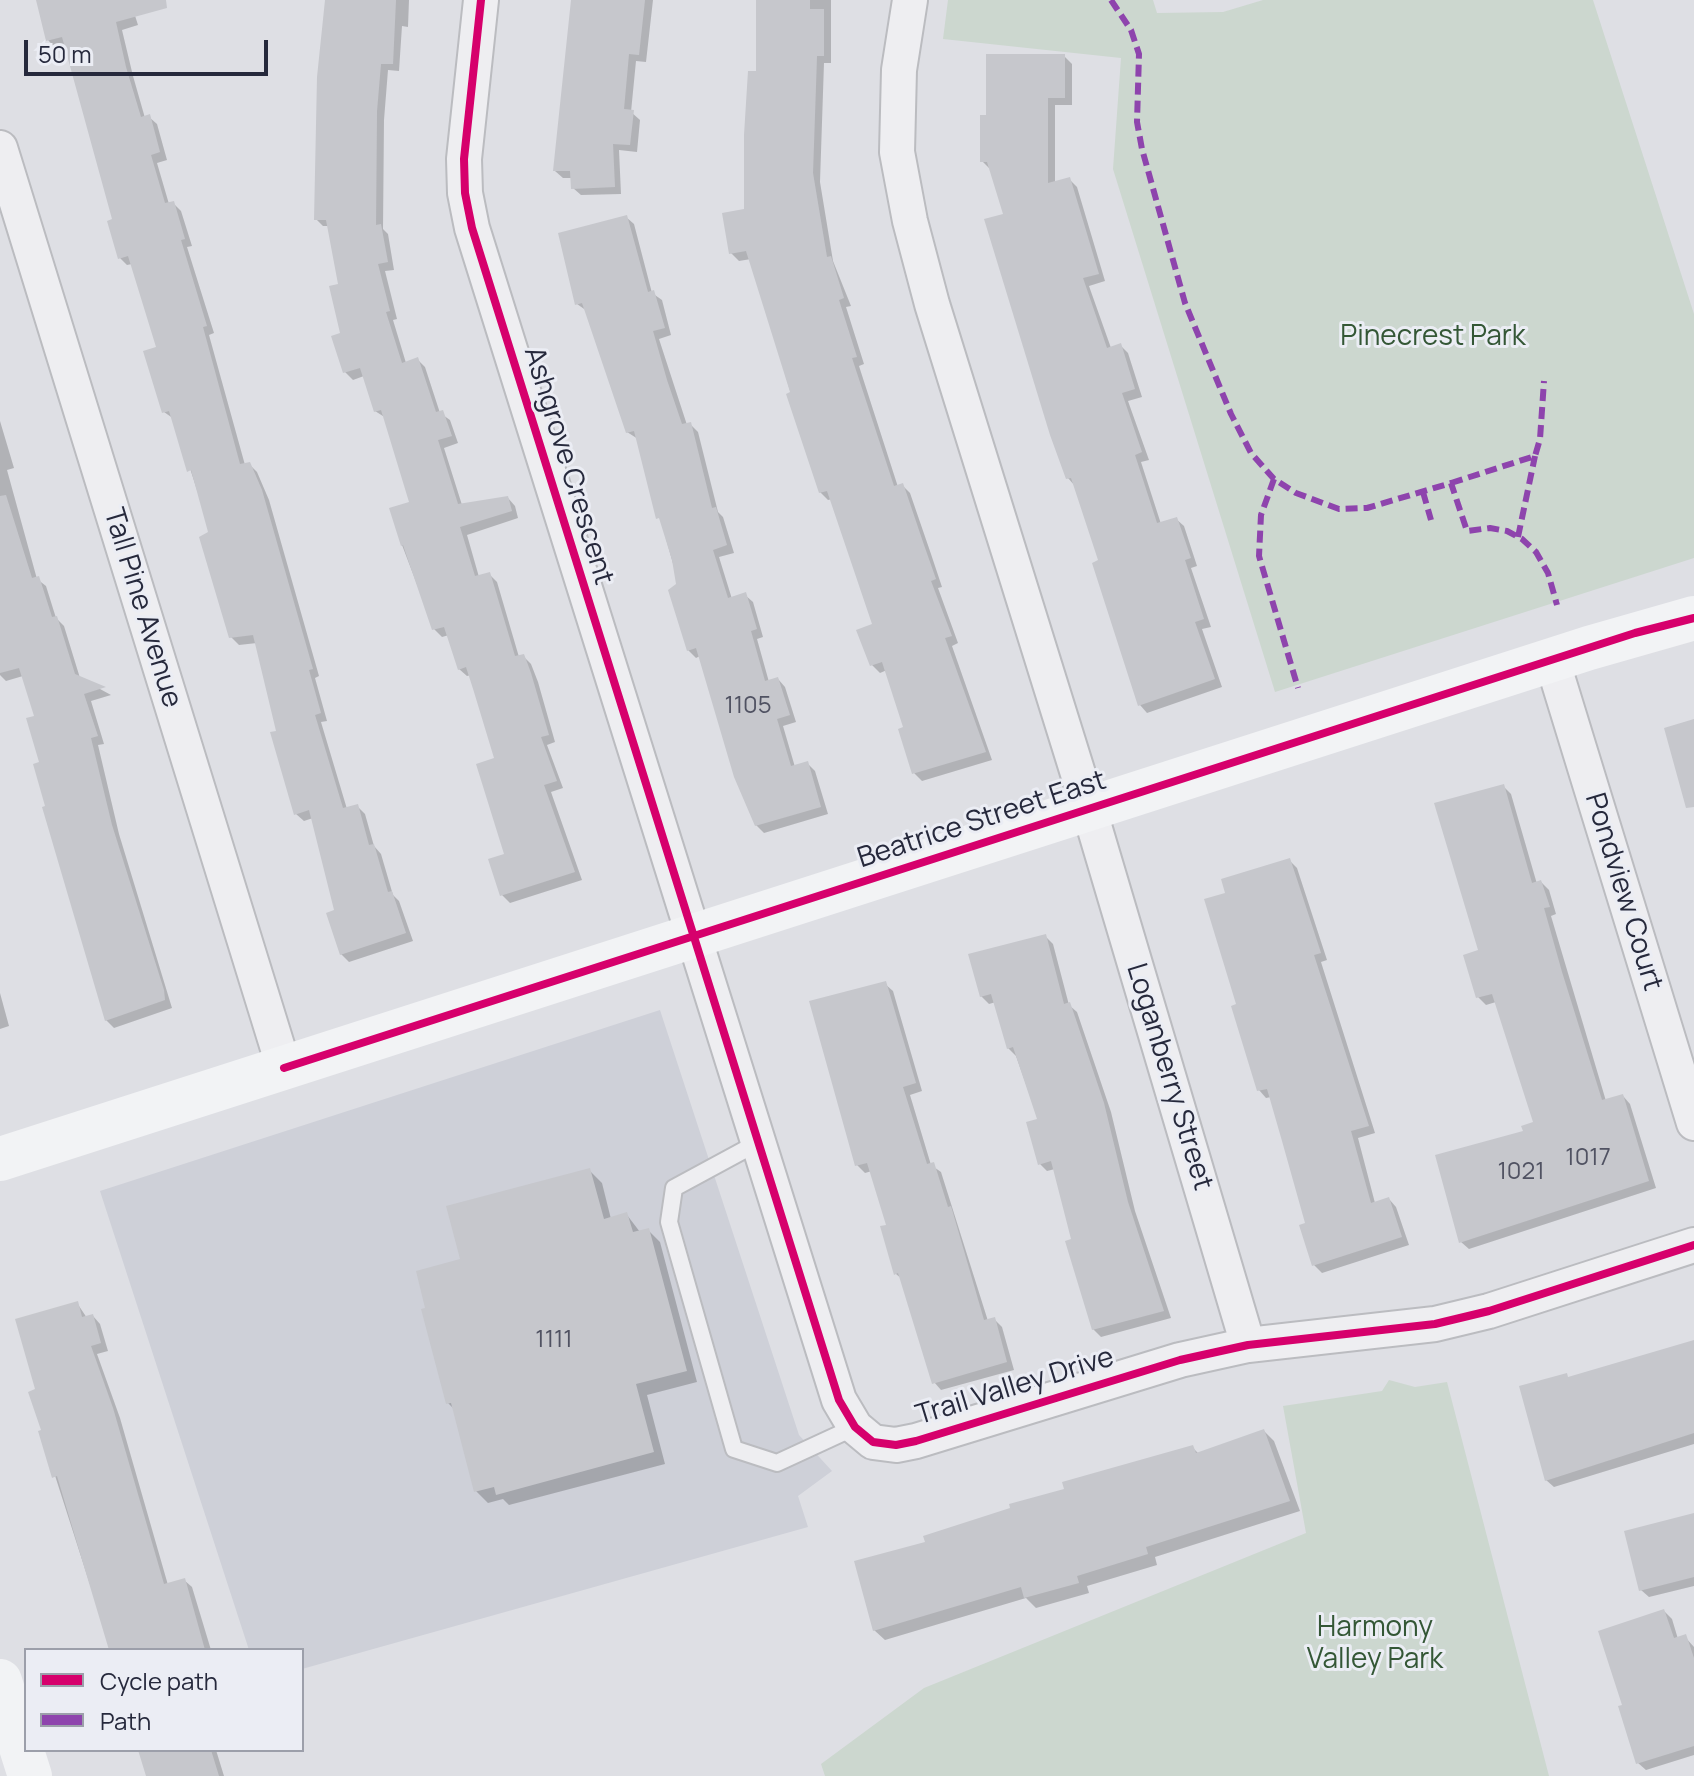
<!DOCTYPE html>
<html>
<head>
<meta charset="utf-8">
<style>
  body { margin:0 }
  #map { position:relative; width:1694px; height:1776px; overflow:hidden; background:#dedfe4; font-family:Manrope,sans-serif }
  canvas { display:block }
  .legend { position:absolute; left:24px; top:1648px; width:280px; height:104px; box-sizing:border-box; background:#ebedf4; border:2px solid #9c9faa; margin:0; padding:10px 14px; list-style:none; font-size:24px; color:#26293c }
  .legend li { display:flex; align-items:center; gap:16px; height:40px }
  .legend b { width:40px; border:2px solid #9c9faa }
  .scale { position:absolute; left:24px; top:40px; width:244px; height:36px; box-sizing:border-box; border:4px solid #26293c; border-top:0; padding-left:10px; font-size:24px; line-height:28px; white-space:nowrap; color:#26293c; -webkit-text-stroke:6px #ebedf4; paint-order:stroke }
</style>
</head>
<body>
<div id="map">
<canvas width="1694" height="1776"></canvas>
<ul class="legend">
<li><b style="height:10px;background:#d6006c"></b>Cycle path</li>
<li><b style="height:10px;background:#8e44ad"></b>Path</li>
</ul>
<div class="scale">50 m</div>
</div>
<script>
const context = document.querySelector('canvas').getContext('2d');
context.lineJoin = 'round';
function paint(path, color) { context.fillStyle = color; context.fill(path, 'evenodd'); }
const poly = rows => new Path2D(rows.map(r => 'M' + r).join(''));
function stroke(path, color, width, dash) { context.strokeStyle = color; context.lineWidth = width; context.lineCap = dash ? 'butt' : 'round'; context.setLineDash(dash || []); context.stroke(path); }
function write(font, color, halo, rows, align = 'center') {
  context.font = font + ' Manrope,sans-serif'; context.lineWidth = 6; context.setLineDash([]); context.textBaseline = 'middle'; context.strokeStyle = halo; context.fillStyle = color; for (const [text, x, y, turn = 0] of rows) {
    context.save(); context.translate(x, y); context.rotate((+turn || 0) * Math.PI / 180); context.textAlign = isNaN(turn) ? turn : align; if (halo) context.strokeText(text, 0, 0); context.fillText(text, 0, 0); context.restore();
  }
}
paint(poly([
  [660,1010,799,1435,832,1471,798,1496,808,1527,302,1669,302,1650,249,1650,100,1191]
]), '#ced0d8');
paint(poly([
  [948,0,1153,0,1157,13,1223,12,1263,0,1593,0,1694,314,1694,558,1275,692,1113,169,1121,58,943,39],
  [1389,1380,1415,1387,1447,1382,1549,1776,825,1776,821,1764,924,1688,1306,1533,1283,1406,1382,1391]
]), '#ccd7cf');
paint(poly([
  [46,0,130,0,138,25,122,30,133,76,145,118,149,117,157,124,167,160,157,163,169,204,173,203,181,211,192,246,187,247,214,333,209,335,245,465,249,464,257,472,269,500,319,676,315,678,327,721,321,722,347,809,357,806,365,814,374,846,381,854,393,895,399,901,413,941,349,962,341,954,336,911,313,818,304,821,296,814,257,643,239,645,231,637,207,521,174,419,164,412,158,348,132,264,127,265,120,258,114,221,66,45,55,48,48,40],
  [327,0,409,0,408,27,402,26,399,71,388,70,384,120,383,229,388,234,394,270,385,271,397,319,393,320,406,363,418,360,425,367,440,413,450,420,458,443,444,448,462,505,508,498,515,506,518,518,467,535,479,577,489,574,497,582,519,657,523,656,531,664,538,682,555,742,547,745,563,788,551,792,582,880,510,903,502,895,507,855,496,759,471,675,467,676,459,669,449,635,442,637,434,629,402,545,411,504,386,418,375,411,364,376,353,380,345,372,340,286,330,226,323,226,316,219],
  [574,0,653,0,646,62,636,61,631,112,640,120,637,152,619,150,621,194,581,195,573,188,572,178,563,178,555,171],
  [758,0,831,0,831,63,824,63,820,182,833,261,851,306,846,307,864,364,859,366,898,487,902,485,910,493,931,554,942,587,938,588,958,643,952,646,992,760,922,781,914,773,906,729,887,670,880,673,872,665,875,625,832,499,828,500,820,492,751,259,739,261,731,253,746,210,758,73],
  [1064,56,1072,64,1072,105,1055,105,1055,183,1069,179,1077,187,1105,281,1089,286,1111,348,1120,345,1128,353,1142,397,1128,401,1149,460,1141,462,1161,524,1176,519,1184,526,1197,566,1191,568,1211,627,1202,629,1222,687,1147,713,1140,705,1101,562,1075,486,1068,478,1005,215,990,169,982,161,988,117],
  [626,217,634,224,652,293,662,300,671,335,659,339,687,425,690,424,698,432,718,512,723,517,734,553,719,557,732,599,745,595,753,602,763,637,757,639,769,682,778,679,785,687,796,722,783,726,795,767,807,763,815,771,828,814,764,833,756,825,700,656,696,658,688,650,679,585,638,439,627,432,587,311,577,304],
  [0,421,14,468,7,470,37,579,46,586,56,618,64,626,80,678,111,695,91,701,104,744,98,745,119,834,172,1008,114,1028,106,1020,48,807,36,717,23,676,6,681,0,675],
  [1503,786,1511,794,1537,884,1541,882,1549,890,1556,914,1551,916,1606,1101,1623,1096,1630,1104,1656,1188,1469,1249,1461,1242,1526,1132,1536,1123,1496,1002,1486,1005,1478,997,1480,952],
  [1289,860,1297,868,1327,960,1321,962,1375,1133,1358,1138,1375,1203,1389,1199,1396,1207,1409,1245,1322,1273,1314,1265,1308,1225,1271,1097,1266,1098,1259,1090,1239,1006,1228,895],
  [1045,936,1053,944,1069,1005,1077,1012,1111,1112,1135,1211,1171,1318,1101,1337,1093,1329,1055,1169,1047,1171,1040,1164,1039,1121,1016,1056,1008,1048,996,1002,989,1004,981,996],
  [885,984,893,991,922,1091,910,1095,931,1165,941,1172,988,1321,994,1319,1002,1327,1014,1370,941,1390,934,1382,903,1280,896,1274,889,1226,872,1171,865,1173,857,1165],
  [0,993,9,1026,0,1029],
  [590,1171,602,1183,611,1219,627,1215,640,1232,648,1230,660,1242,697,1382,647,1395,665,1464,509,1505,503,1499,488,1503,476,1491,455,1410,448,1403,462,1261],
  [77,1303,87,1318,93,1316,100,1324,108,1351,97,1354,120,1418,168,1585,184,1580,192,1587,211,1650,111,1650,41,1432,44,1431,38,1390],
  [1694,1342,1694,1444,1554,1487,1546,1480,1570,1379],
  [1264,1431,1274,1441,1300,1511,1155,1557,1157,1565,1087,1586,1089,1593,1036,1608,1026,1598,885,1640,874,1630,927,1544,1193,1448,1199,1454],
  [1694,1515,1694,1586,1649,1597,1641,1590],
  [1664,1611,1672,1619,1678,1639,1685,1637,1694,1647,1694,1755,1646,1770,1638,1763,1625,1706],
  [140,1750,216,1750,224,1776,148,1776]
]), '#0003');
paint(poly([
  [36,0,166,0,167,8,116,22,126,67,141,117,150,114,160,152,151,155,165,203,174,201,185,239,181,240,207,326,203,327,240,464,250,462,262,490,313,669,309,670,321,713,315,715,343,808,358,804,369,845,374,844,388,892,392,891,406,933,340,955,326,913,334,910,309,810,294,815,270,732,276,731,253,635,229,638,199,537,208,532,205,521,191,470,187,472,169,411,162,413,143,351,156,347,128,256,118,259,107,221,112,219,62,37,46,41],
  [325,0,396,0,393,64,381,64,377,111,376,225,381,224,388,262,378,264,390,311,386,312,402,363,418,357,436,412,443,410,452,436,438,440,458,504,508,496,512,511,460,527,475,576,490,572,515,656,524,654,531,673,549,735,541,737,557,781,544,785,575,872,500,896,488,859,504,854,476,764,494,758,474,692,466,667,458,670,444,627,432,630,403,545,401,546,389,508,409,502,381,410,374,412,360,368,343,373,331,336,340,333,329,286,338,284,326,220,314,220,317,77],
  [571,0,645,0,639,55,629,54,624,109,634,110,630,145,613,144,615,187,571,189,570,171,553,171],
  [756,0,810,0,810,9,824,9,824,56,817,56,813,173,827,257,831,256,844,298,839,300,857,357,852,358,894,486,903,483,924,545,936,579,931,581,952,636,945,638,986,752,912,774,898,729,903,727,882,662,870,666,856,630,872,624,827,491,819,493,786,394,790,392,746,251,729,254,722,213,744,209,744,135,748,71,756,71],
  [986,54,1065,54,1065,98,1048,98,1048,183,1070,177,1099,274,1083,278,1107,348,1121,343,1135,389,1122,393,1142,452,1135,455,1157,523,1177,517,1191,558,1185,560,1204,619,1195,622,1215,679,1138,706,1092,563,1098,560,1071,478,1066,479,1050,435,984,219,1003,214,987,162,980,162,980,115,986,115],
  [627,215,648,292,654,290,665,328,653,331,667,380,682,424,691,422,712,508,716,507,727,545,713,550,728,598,746,592,757,629,751,631,765,681,778,677,790,715,777,719,791,766,808,761,821,807,755,826,734,777,696,648,687,651,668,590,676,584,672,560,659,518,656,519,634,431,626,433,582,303,575,305,558,233],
  [6,495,32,578,39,576,52,617,57,616,75,674,106,687,84,694,98,736,91,738,112,825,164,990,165,1000,105,1021,42,807,45,806,33,764,39,762,26,718,34,716,19,668,0,673,0,496],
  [1694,719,1694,807,1686,808,1664,728],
  [1504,784,1532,883,1541,880,1550,907,1544,908,1562,972,1602,1100,1623,1094,1649,1181,1459,1243,1435,1155,1523,1131,1521,1126,1533,1122,1492,994,1476,998,1463,955,1478,950,1434,803],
  [1290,858,1321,953,1314,955,1369,1126,1351,1131,1371,1203,1389,1197,1402,1237,1312,1266,1299,1225,1305,1223,1282,1141,1267,1089,1257,1091,1231,1006,1236,1004,1204,899,1225,893,1221,879],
  [1046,934,1064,1004,1070,1002,1104,1103,1128,1202,1164,1311,1092,1330,1065,1241,1071,1239,1051,1161,1038,1165,1026,1122,1037,1119,1013,1047,1007,1049,991,994,980,997,968,954],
  [886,981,916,1083,903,1087,927,1164,934,1162,948,1207,951,1206,984,1320,995,1317,1007,1362,932,1384,898,1273,894,1275,880,1226,886,1225,867,1163,855,1166,809,1001],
  [590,1168,604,1219,627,1212,633,1232,649,1228,687,1371,636,1384,654,1452,496,1495,494,1487,474,1492,451,1403,446,1404,421,1309,425,1308,416,1271,460,1259,446,1206],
  [78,1301,82,1317,93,1314,101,1343,91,1346,113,1408,164,1584,185,1578,205,1650,109,1650,57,1476,52,1478,38,1431,41,1430,28,1392,35,1389,15,1319],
  [1694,1340,1694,1433,1545,1481,1519,1386,1567,1373,1568,1377],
  [1264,1429,1290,1501,1146,1547,1148,1554,1077,1576,1079,1583,1024,1598,1021,1587,873,1631,854,1561,925,1542,923,1536,1010,1508,1009,1504,1064,1489,1062,1482,1193,1445,1196,1453],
  [1694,1513,1694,1577,1639,1591,1624,1531],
  [1664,1609,1674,1638,1686,1634,1694,1658,1694,1746,1636,1764,1618,1706,1622,1705,1598,1631],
  [138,1750,211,1750,219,1776,146,1776]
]), '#c6c7cc');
const lane = poly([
  [759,1142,674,1188,669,1222,734,1449,777,1463,855,1427]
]);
const street = poly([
  [481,0,464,159,465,193,472,228,839,1400,855,1427,873,1442,896,1445,916,1441,1180,1360,1248,1345,1435,1324,1489,1311,1694,1245],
  [910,0,899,70,897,152,910,221,932,304,1089,809,1248,1345],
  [0,148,284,1068],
  [1552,660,1694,1123]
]);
stroke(lane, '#bbbcc0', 20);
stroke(street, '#bbbcc0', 38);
stroke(lane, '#eeeef1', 16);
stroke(street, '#eeeef1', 34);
stroke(poly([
  [0,1159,1589,648,1694,618],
  [0,1681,30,1776]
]), '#f2f3f5', 44);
stroke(poly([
  [1111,0,1131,30,1139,54,1137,122,1142,149,1185,303,1231,414,1251,453,1274,479,1296,493,1339,509,1367,508,1451,483,1467,531,1490,528,1507,531,1522,539,1536,552,1548,573,1557,605],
  [1274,479,1261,515,1259,556,1298,688],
  [1451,483,1535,456,1540,439,1544,381],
  [1423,492,1431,520],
  [1518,537,1535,456]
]), '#8e44ad', 6, [12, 6]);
stroke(poly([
  [481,0,464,159,465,193,472,228,839,1400,855,1427,873,1442,896,1445,916,1441,1180,1360,1248,1345,1435,1324,1489,1311,1694,1245],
  [284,1068,1635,633,1694,618]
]), '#d6006c', 8);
write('24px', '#505262', null, [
  ["1105",748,706],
  ["1017",1588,1158],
  ["1021",1521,1172],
  ["1111",554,1340]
]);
write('28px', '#345736', '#ebedf4', [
  ["Pinecrest Park",1433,337],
  ["Harmony",1375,1628],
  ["Valley Park",1375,1660]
]);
write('28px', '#26293c', '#ebedf4', [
  ["Ashgrove Crescent",568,466,73],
  ["Tall Pine Avenue",142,608,73],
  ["Beatrice Street East",982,820,-18],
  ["Pondview Court",1623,892,73],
  ["Loganberry Street",1169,1077,73],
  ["Trail Valley Drive",1015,1387,-17]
]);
</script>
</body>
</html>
